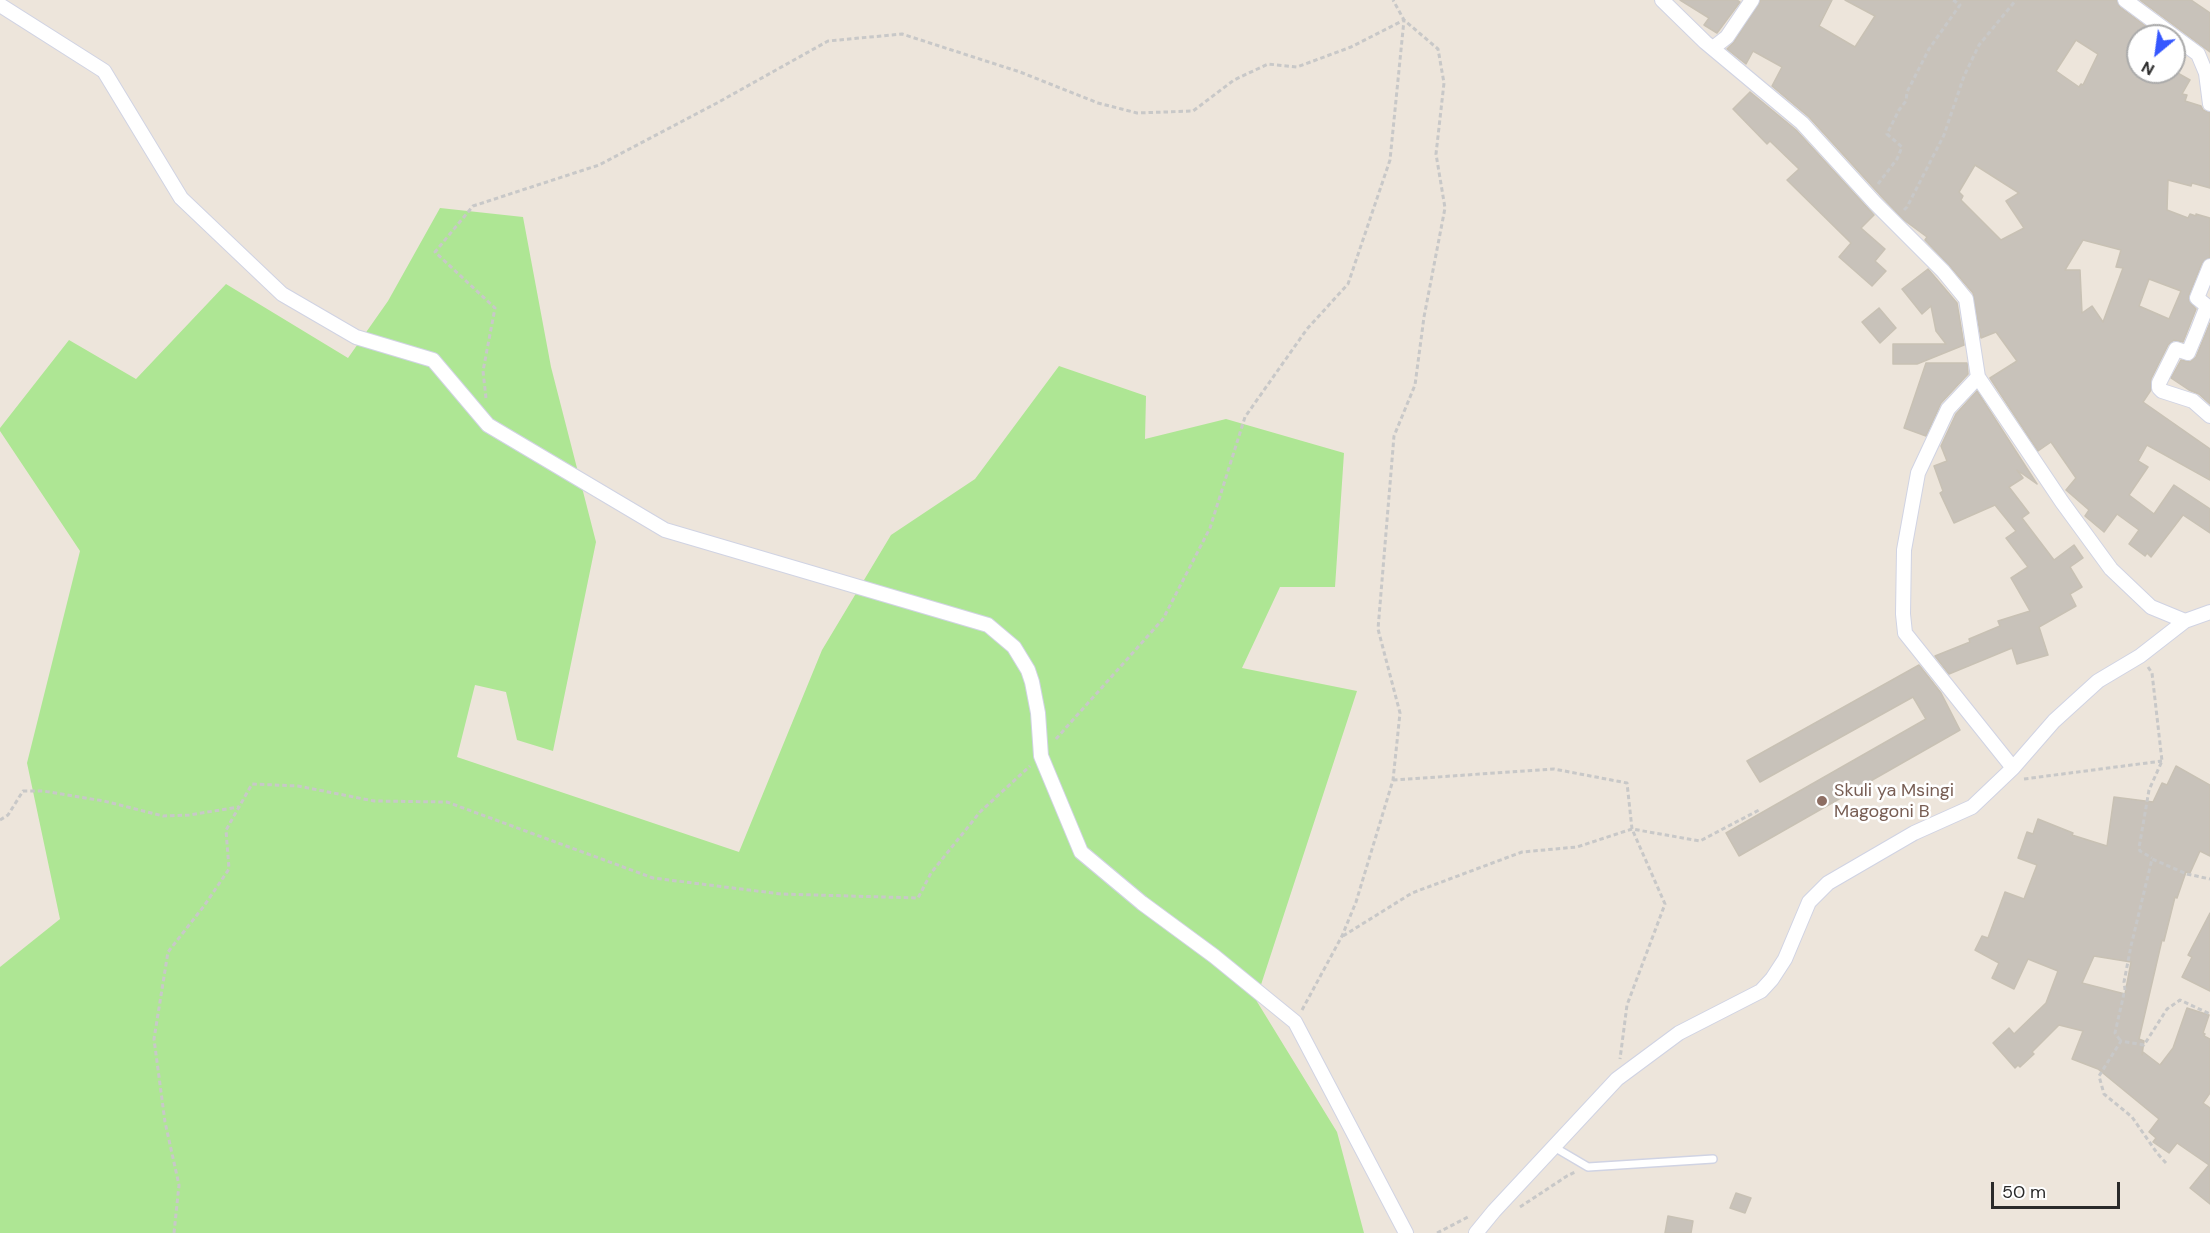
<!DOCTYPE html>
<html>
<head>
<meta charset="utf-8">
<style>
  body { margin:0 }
  #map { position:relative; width:2210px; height:1233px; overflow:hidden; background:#ede5db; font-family:"DM Sans",sans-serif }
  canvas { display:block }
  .north { position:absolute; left:2126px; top:24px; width:60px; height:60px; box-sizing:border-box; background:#fff; border:2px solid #aaa; border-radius:50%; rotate:209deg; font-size:16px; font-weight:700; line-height:24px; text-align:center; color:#2a2a2a }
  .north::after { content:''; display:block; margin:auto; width:21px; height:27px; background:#3557ff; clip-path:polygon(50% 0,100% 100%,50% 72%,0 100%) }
  .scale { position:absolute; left:1991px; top:1182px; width:129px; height:27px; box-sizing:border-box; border:3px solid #2a2a2a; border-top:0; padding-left:8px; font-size:18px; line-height:21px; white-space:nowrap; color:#2a2a2a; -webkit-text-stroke:4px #fff; paint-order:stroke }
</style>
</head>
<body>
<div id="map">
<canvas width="2210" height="1233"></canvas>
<div class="north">N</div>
<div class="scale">50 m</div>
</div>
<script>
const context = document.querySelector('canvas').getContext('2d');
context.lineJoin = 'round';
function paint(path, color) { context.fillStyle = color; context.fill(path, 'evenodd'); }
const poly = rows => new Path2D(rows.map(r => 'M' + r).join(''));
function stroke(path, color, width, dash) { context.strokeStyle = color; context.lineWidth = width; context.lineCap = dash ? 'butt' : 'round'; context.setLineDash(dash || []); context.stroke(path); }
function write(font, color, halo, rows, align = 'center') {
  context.font = font + ' "DM Sans",sans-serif'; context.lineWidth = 5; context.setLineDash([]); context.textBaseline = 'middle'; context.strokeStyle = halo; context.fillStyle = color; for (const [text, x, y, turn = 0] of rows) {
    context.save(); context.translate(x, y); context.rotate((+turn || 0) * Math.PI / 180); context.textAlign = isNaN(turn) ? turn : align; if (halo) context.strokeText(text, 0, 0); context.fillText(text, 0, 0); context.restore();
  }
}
paint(poly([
  [440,208,523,217,551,367,596,542,553,751,517,740,506,692,475,685,457,757,739,852,822,650,891,535,975,479,1059,366,1146,396,1145,439,1226,419,1344,453,1335,587,1280,587,1242,668,1357,691,1256,1000,1337,1132,1364,1233,0,1233,0,967,60,919,27,763,80,551,0,431,0,428,69,340,136,379,226,284,348,358,388,301]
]), '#aee694');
const building = poly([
  [1680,0,1737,0,1740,2,1717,33,1704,25,1709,18,1680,0],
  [1761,0,1832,0,1819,26,1855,47,1875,16,1845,0,2116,0,2120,7,2159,36,2138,36,2138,72,2165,72,2174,77,2174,71,2190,80,2182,94,2187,95,2185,101,2201,106,2203,110,2210,113,2210,188,2192,183,2191,186,2168,180,2167,210,2188,218,2190,214,2196,216,2196,214,2210,218,2210,257,2202,263,2189,295,2189,301,2196,309,2183,342,2174,340,2168,345,2151,379,2151,390,2143,402,2210,449,2210,480,2147,445,2138,461,2148,467,2129,495,2154,514,2174,485,2210,509,2210,533,2183,515,2151,557,2147,553,2145,556,2129,544,2139,530,2117,514,2104,532,2085,516,2089,510,2066,490,2076,478,2051,442,2038,451,1990,378,2017,361,1996,332,1981,338,1973,293,1949,265,1925,240,1927,237,1904,220,1882,197,1809,117,1772,86,1782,67,1753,51,1746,64,1727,49,1734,42,1761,0],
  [2076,40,2098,54,2083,85,2081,84,2079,87,2056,71,2076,40],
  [1975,165,2019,193,2006,201,2024,228,2001,240,1961,200,1963,196,1959,192,1975,165],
  [2083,240,2121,250,2116,267,2123,268,2103,322,2092,306,2082,313,2080,270,2065,270,2083,240],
  [2149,279,2181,291,2169,319,2139,306,2149,279],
  [2140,0,2191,0,2210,13,2210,52,2140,0],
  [1750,92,1796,130,1874,215,1861,228,1885,249,1875,261,1886,271,1872,286,1839,257,1851,243,1787,180,1799,169,1770,141,1767,144,1733,109,1750,92],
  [1928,269,1957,303,1964,345,1917,364,1893,364,1893,344,1946,344,1936,331,1931,306,1922,314,1902,289,1928,269],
  [1879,308,1896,328,1880,343,1862,322,1879,308],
  [2210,323,2210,404,2199,394,2189,390,2171,378,2181,360,2190,362,2196,357,2210,323],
  [1926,363,1967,363,1968,374,1941,403,1926,436,1904,428,1926,363],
  [1977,391,2037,484,2017,470,2023,478,2009,487,2029,513,2022,518,2054,560,2074,545,2083,558,2070,567,2082,587,2070,594,2076,606,2039,627,2048,655,2017,664,2012,648,1949,674,1935,656,1970,642,1969,639,2000,626,1998,621,2030,611,2011,578,2028,567,2006,538,2016,531,1995,505,1954,523,1940,493,1943,491,1934,466,1947,461,1941,446,1956,414,1977,391],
  [1919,665,1941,693,1960,730,1739,856,1726,833,1926,719,1913,697,1760,782,1747,761,1919,665],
  [2176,766,2210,785,2210,856,2200,851,2190,873,2186,872,2177,898,2175,897,2164,941,2162,940,2139,1039,2144,1041,2142,1055,2143,1052,2160,1065,2173,1048,2187,1008,2209,1015,2203,1033,2205,1034,2204,1036,2210,1039,2210,1093,2203,1103,2210,1108,2210,1204,2190,1188,2209,1165,2177,1143,2169,1153,2153,1142,2156,1138,2149,1132,2159,1119,2098,1069,2072,1059,2083,1031,2059,1025,2032,1052,2034,1054,2020,1067,2018,1065,2015,1068,1993,1043,2009,1028,2014,1034,2046,1003,2058,971,2028,959,2014,989,1992,978,1999,963,1975,950,1982,936,1988,938,2005,892,2024,899,2037,865,2018,858,2027,832,2033,834,2038,819,2073,833,2072,835,2107,846,2114,797,2153,802,2162,783,2167,785,2176,766],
  [2094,956,2131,962,2125,994,2082,983,2094,956],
  [2210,913,2210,991,2182,977,2192,957,2188,955,2210,913],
  [1736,1193,1751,1198,1745,1213,1730,1208,1736,1193],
  [1668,1216,1693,1221,1691,1233,1665,1233,1668,1216]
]);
paint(building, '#c8c2ba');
stroke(building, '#c8c1b4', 1.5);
const service = poly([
  [1554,1147,1588,1167,1713,1159]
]);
const minor = poly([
  [1662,0,1705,42,1802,123,1875,203,1943,271,1966,299,1978,377,1948,409,1918,473,1904,550,1903,614,1905,633,2013,768],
  [2125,0,2198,54,2206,73,2210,104],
  [0,5,104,71,181,198,282,294,356,337,433,360,488,425,665,530,988,625,1014,647,1028,670,1032,682,1038,713,1041,756,1081,852,1142,903,1214,956,1295,1022,1406,1233],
  [1713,48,1727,37,1752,0],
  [2210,266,2197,298,2207,306,2196,334,2188,353,2176,349,2159,383,2159,388,2162,391,2193,401,2210,416],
  [1978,377,2062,502,2111,569,2151,607,2185,621],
  [1476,1233,1494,1211,1617,1079,1679,1033,1761,991,1772,979,1785,959,1809,902,1828,883,1914,833,1972,807,2013,768,2054,721,2098,681,2140,656,2185,621,2210,612]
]);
stroke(service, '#d0d3e3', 10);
stroke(minor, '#d0d3e3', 16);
stroke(poly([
  [1878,184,1897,159,1902,147,1887,134,1899,110,1906,101,1907,92,1929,49,1960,5,1953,0],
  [1904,210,1907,207,1944,135,1964,76,1979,45,2016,0],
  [486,398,483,371,495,308,435,252,473,206,599,165,717,103,828,41,902,34,1020,72,1098,103,1137,113,1193,111,1234,80,1268,64,1297,67,1351,47,1404,20,1390,160,1348,284,1307,329,1245,417,1210,528,1163,619,1055,740],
  [2148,667,2152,673,2162,761,2149,790,2139,848,2140,851,2152,858],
  [2024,779,2162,761],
  [1393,780,1554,769,1627,783,1632,829,1665,904,1627,1005,1620,1059],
  [0,820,8,815,23,791,43,791,104,801,163,816,189,815,239,807],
  [1343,936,1412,893,1522,852,1577,847,1632,829,1700,841,1759,810],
  [1302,1010,1342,936,1356,902,1393,780,1400,713,1378,629,1394,436,1415,385,1424,317,1445,208,1436,154,1444,83,1438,49,1404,20,1393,0],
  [2120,1040,2115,1033,2125,989,2124,982,2131,946,2152,859,2187,874,2210,879],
  [2166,1163,2157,1153,2132,1117,2104,1094,2099,1076,2121,1041,2144,1045,2167,1009,2180,1000,2210,1014],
  [1520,1207,1567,1176,1575,1172],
  [174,1233,179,1185,165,1122,154,1039,168,952,204,906,229,869,226,830,252,784,298,786,374,801,447,802,653,878,781,894,918,898,931,873,980,812,1030,766],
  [1437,1233,1470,1216]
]), '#c8c8c8', 3, [4.5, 3]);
stroke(service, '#fff', 7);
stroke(minor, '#fff', 14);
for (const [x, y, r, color] of [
  [1822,801,6,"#8d6e63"]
]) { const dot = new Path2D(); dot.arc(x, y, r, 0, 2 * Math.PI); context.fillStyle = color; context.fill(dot); stroke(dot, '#fff', 2); }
write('18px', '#785e54', '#fff', [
  ["Skuli ya Msingi",1834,791],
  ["Magogoni B",1834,812]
], 'left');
</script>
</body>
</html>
